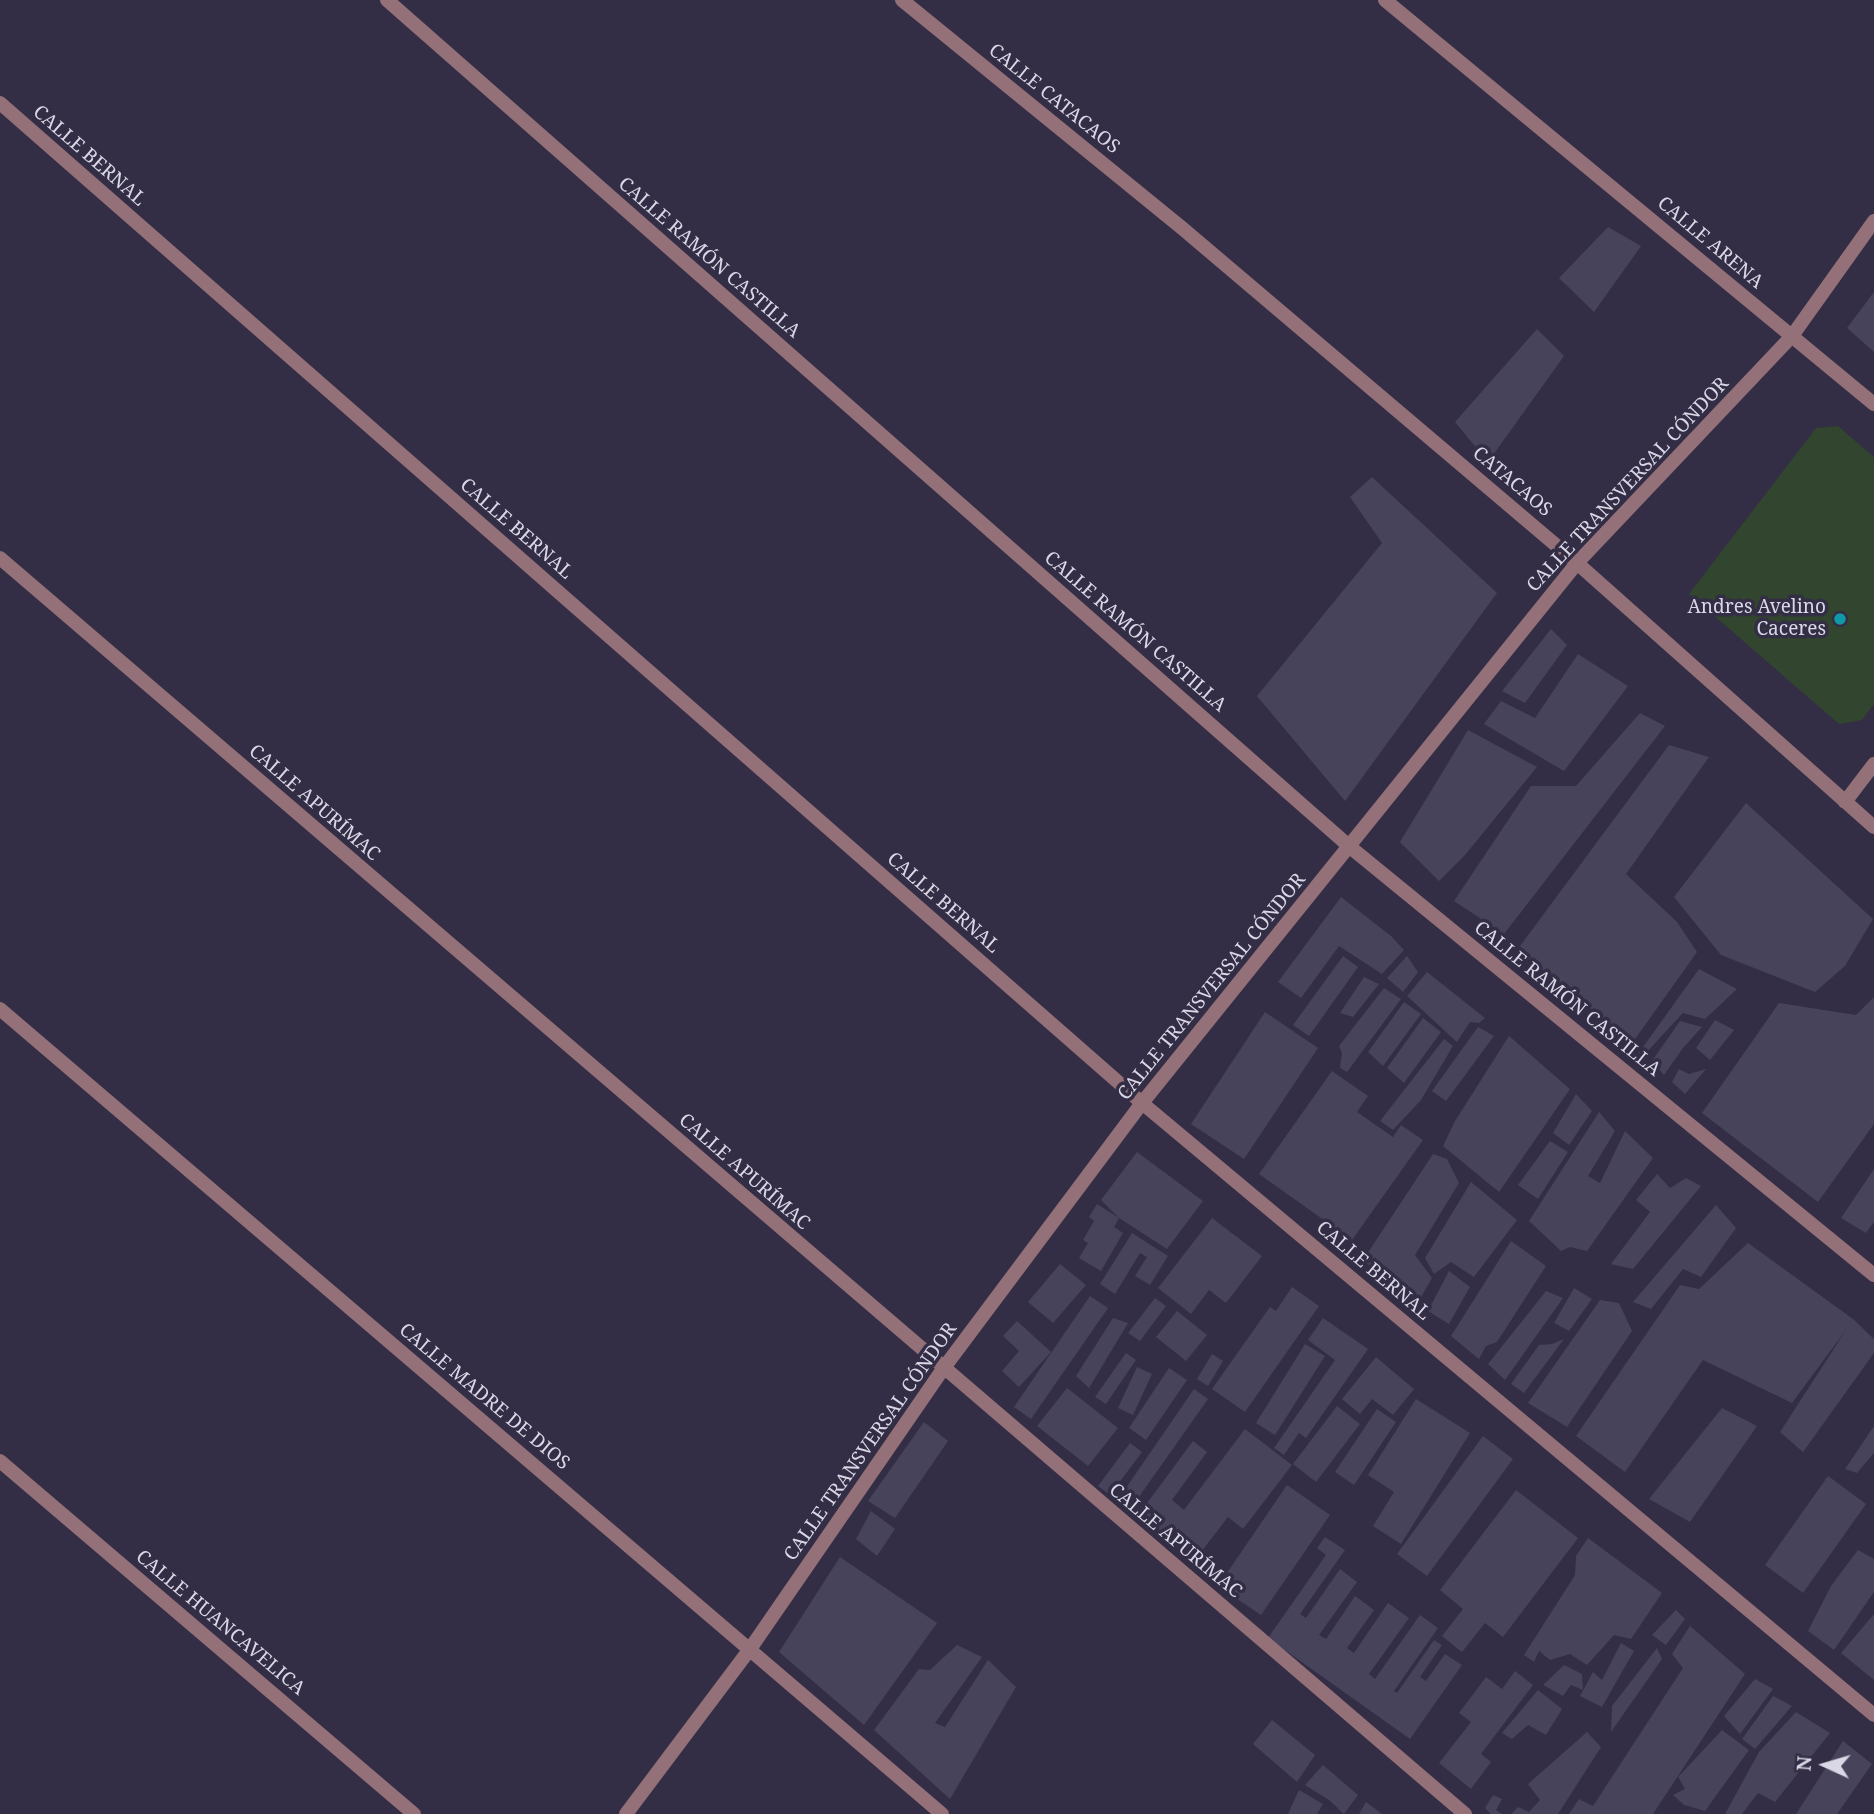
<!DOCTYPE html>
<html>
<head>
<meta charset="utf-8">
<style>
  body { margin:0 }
  #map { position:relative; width:1874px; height:1814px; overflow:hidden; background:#332e45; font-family:"Noto Serif",serif }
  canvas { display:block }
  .north { position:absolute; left:1790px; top:1730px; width:70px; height:70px; -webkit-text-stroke:5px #332e45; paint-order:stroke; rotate:274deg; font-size:19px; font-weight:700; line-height:28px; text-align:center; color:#dad8e6 }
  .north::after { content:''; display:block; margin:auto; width:24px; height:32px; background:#dad8e6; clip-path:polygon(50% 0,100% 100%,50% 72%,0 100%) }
</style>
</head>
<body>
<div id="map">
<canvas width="1874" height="1814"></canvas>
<div class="north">N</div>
</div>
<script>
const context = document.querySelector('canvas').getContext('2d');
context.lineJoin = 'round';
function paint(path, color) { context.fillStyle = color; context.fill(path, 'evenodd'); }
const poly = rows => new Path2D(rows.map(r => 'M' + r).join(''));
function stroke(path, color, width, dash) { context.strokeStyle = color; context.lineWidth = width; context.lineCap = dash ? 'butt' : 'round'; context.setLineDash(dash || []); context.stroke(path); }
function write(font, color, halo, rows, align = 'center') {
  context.font = font + ' "Noto Serif",serif'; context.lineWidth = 7; context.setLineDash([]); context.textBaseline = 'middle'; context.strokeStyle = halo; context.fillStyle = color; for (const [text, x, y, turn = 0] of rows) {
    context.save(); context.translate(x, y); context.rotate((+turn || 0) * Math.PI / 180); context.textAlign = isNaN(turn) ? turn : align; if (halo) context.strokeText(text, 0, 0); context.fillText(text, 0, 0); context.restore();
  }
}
paint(poly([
  [1838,426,1874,457,1874,704,1862,720,1839,724,1689,594,1816,428]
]), '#32452e');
paint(poly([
  [1608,227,1641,246,1594,312,1559,278],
  [1874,292,1874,352,1847,328],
  [1537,329,1564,356,1488,462,1455,422],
  [1372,477,1497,593,1345,801,1257,696,1382,543,1350,497],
  [1551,629,1567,645,1525,703,1502,691],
  [1578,654,1628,686,1564,771,1484,724,1501,701,1535,718],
  [1640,713,1665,726,1504,934,1454,901,1531,786,1576,786],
  [1468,730,1537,767,1465,855,1439,881,1400,842],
  [1669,745,1709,757,1626,874,1677,922,1697,952,1633,1042,1517,950],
  [1746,803,1873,919,1845,966,1815,992,1721,955,1674,897],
  [1341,897,1391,936,1404,950,1382,974,1339,946,1301,998,1278,982],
  [1343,956,1358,967,1309,1036,1293,1025],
  [1407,956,1418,972,1403,992,1387,978],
  [1699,969,1737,989,1705,1019,1683,1013,1645,1054,1638,1054],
  [1427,972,1485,1018,1479,1023,1470,1022,1457,1042,1407,996],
  [1364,977,1379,984,1353,1017,1340,1013],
  [1384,988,1401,999,1347,1072,1340,1068,1342,1053,1339,1046],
  [1874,997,1874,1124,1818,1202,1702,1113,1779,1003,1856,1015],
  [1404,1002,1421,1014,1383,1066,1368,1052],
  [1265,1012,1318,1048,1244,1159,1191,1124],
  [1423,1018,1441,1032,1404,1083,1387,1068],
  [1715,1020,1734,1030,1710,1060,1696,1048],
  [1680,1021,1702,1027,1683,1048,1664,1075,1652,1061],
  [1478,1027,1494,1036,1446,1101,1432,1091],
  [1509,1036,1570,1089,1499,1192,1443,1146,1455,1121],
  [1444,1039,1453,1046,1421,1100,1393,1130,1380,1121],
  [1679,1069,1689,1074,1706,1069,1685,1094,1672,1082],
  [1332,1071,1368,1096,1357,1112,1393,1137,1401,1125,1423,1140,1352,1240,1259,1174],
  [1576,1094,1592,1111,1569,1145,1553,1133],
  [1599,1112,1615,1131,1588,1176,1600,1183,1625,1131,1653,1158,1587,1251,1570,1247,1561,1251,1529,1221],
  [1550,1141,1568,1152,1538,1199,1518,1185],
  [1137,1152,1203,1201,1167,1249,1119,1218,1101,1200],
  [1433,1154,1447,1159,1459,1183,1415,1255,1432,1278,1416,1306,1363,1260],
  [1874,1169,1874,1222,1866,1233,1841,1218],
  [1657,1174,1670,1188,1686,1178,1701,1186,1633,1269,1611,1264,1650,1212,1636,1200],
  [1471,1182,1517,1220,1474,1277,1451,1262,1434,1274,1425,1258],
  [1097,1204,1119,1218,1114,1227,1123,1233,1101,1271,1079,1258,1088,1243,1083,1240,1094,1221,1089,1217],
  [1716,1205,1736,1228,1701,1277,1683,1269,1651,1309,1633,1302],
  [1212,1218,1262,1256,1226,1303,1209,1290,1191,1314,1158,1288],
  [1132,1233,1168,1256,1150,1285,1135,1276,1147,1257,1140,1253,1115,1294,1100,1284],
  [1511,1241,1546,1266,1497,1342,1486,1346,1479,1359,1451,1336],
  [1748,1243,1853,1319,1874,1339,1874,1353,1803,1452,1780,1432,1846,1330,1792,1403,1703,1360,1625,1472,1576,1436,1680,1285,1699,1289],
  [1060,1264,1086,1285,1053,1323,1028,1302],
  [1449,1271,1470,1287,1449,1324,1428,1311],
  [1292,1287,1319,1306,1245,1412,1212,1389,1270,1307,1276,1311],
  [1574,1288,1592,1299,1569,1331,1554,1323],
  [1546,1291,1563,1298,1505,1380,1488,1364],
  [1090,1296,1108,1308,1031,1419,1014,1407],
  [1155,1298,1166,1306,1140,1341,1128,1333],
  [1600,1300,1619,1303,1632,1331,1567,1427,1528,1403],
  [1177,1311,1207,1335,1186,1361,1156,1337],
  [1113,1318,1128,1323,1089,1388,1076,1376],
  [1323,1318,1368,1349,1306,1438,1299,1433,1284,1455,1274,1448,1335,1360,1308,1340],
  [1017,1321,1051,1352,1019,1387,1002,1371,1019,1351,1003,1336],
  [1564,1339,1524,1393,1511,1384,1539,1345,1552,1344],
  [1305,1344,1325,1356,1275,1435,1256,1423],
  [1126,1353,1136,1360,1106,1404,1095,1397],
  [1212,1354,1223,1361,1208,1386,1197,1379],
  [1376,1357,1414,1389,1393,1415,1372,1399,1360,1414,1342,1399],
  [1137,1367,1152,1374,1133,1415,1118,1408],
  [1169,1368,1187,1380,1146,1440,1129,1428],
  [1067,1388,1118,1428,1088,1466,1037,1426],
  [1194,1389,1208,1399,1129,1511,1117,1501],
  [1416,1399,1470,1433,1401,1544,1373,1526,1394,1492,1368,1475],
  [1337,1406,1360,1424,1316,1482,1293,1464],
  [1722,1408,1757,1426,1690,1522,1649,1499],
  [1377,1409,1396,1422,1354,1485,1335,1472],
  [924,1422,948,1441,895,1518,868,1501],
  [1874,1426,1874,1453,1857,1473,1845,1469],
  [1245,1429,1292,1465,1243,1529,1228,1517,1194,1561,1136,1518,1193,1441,1207,1452,1172,1500,1184,1510],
  [1483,1436,1513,1459,1427,1576,1397,1554],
  [1130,1443,1142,1452,1110,1495,1098,1486],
  [1828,1476,1866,1504,1803,1593,1765,1565],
  [1287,1485,1330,1515,1261,1615,1218,1586],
  [1516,1490,1578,1538,1503,1637,1485,1623,1462,1652,1442,1636,1463,1609,1440,1590],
  [871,1511,895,1529,877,1556,856,1539],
  [1325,1537,1345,1550,1300,1614,1306,1618,1340,1569,1357,1582,1319,1635,1326,1639,1355,1596,1374,1610,1347,1648,1354,1653,1388,1603,1409,1618,1369,1674,1375,1679,1420,1615,1438,1628,1394,1691,1397,1693,1434,1640,1442,1645,1420,1677,1426,1681,1445,1654,1462,1665,1410,1739,1268,1638,1326,1555,1317,1548],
  [1588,1538,1662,1593,1631,1639,1614,1635,1587,1665,1570,1654,1550,1660,1539,1651,1534,1662,1524,1655,1575,1575,1576,1556],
  [1858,1550,1874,1559,1874,1592,1834,1650,1808,1631,1831,1586],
  [840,1557,937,1623,864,1725,779,1652],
  [1676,1610,1685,1619,1666,1645,1652,1635],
  [1874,1614,1874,1680,1841,1653],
  [1690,1626,1745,1674,1653,1814,1569,1814,1579,1799,1593,1806,1683,1668,1672,1654],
  [1621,1643,1634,1651,1602,1707,1580,1696,1593,1672,1602,1680],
  [957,1645,982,1657,935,1723,945,1727,988,1660,1016,1687,950,1799,874,1730,919,1669,930,1670],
  [1657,1648,1662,1659,1611,1732,1612,1706],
  [1564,1665,1582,1674,1583,1690,1571,1685,1563,1696,1543,1685],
  [1515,1671,1533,1685,1481,1754,1491,1762,1471,1789,1439,1763,1471,1722,1459,1713,1486,1677,1502,1689],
  [1755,1679,1773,1689,1740,1734,1724,1716],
  [1538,1690,1562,1709,1546,1735,1528,1725,1512,1739,1502,1733],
  [1773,1696,1792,1706,1755,1749,1742,1739],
  [1796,1712,1830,1733,1775,1802,1758,1793,1742,1814,1725,1814,1759,1752],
  [1272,1720,1315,1755,1297,1782,1253,1744],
  [1722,1730,1749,1750,1705,1811,1684,1805,1673,1795,1685,1789,1678,1777],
  [1587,1732,1601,1747,1558,1814,1511,1814,1518,1807,1529,1812,1540,1800,1528,1784],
  [1843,1741,1872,1764,1837,1814,1796,1814],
  [1323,1765,1358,1795,1344,1814,1329,1800,1305,1785],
  [1299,1790,1323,1804,1317,1814,1288,1814],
  [1493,1795,1502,1799,1496,1810,1502,1814,1491,1814,1485,1808],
  [1366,1802,1382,1814,1359,1814]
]), '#47435a');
stroke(poly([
  [387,0,1350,847,1874,1275],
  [902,0,1182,228,1577,563,1874,827],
  [1385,0,1874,404],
  [0,103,1142,1103,1874,1715],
  [0,558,1465,1814],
  [1845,802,1874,764],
  [0,1009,942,1814],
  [0,1461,414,1814],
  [626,1814,750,1649,943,1369,1142,1103,1577,563,1792,336,1874,221]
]), '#947078', 14);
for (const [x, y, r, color] of [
  [1840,619,7,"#0f9aa8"]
]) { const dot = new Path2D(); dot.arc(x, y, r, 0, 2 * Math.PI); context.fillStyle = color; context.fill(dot); stroke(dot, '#332e45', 2.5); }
write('19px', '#dad8e6', '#332e45', [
  ["CALLE CATACAOS",1054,99,39],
  ["CALLE BERNAL",89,156,41],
  ["CALLE ARENA",1710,243,40],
  ["CALLE RAMÓN CASTILLA",709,258,41],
  ["CATACAOS",1512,482,40],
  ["CALLE TRANSVERSAL CÓNDOR",1628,485,-47],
  ["CALLE BERNAL",516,529,41],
  ["CALLE RAMÓN CASTILLA",1135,632,41],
  ["CALLE APURÍMAC",314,803,41],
  ["CALLE BERNAL",943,903,41],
  ["CALLE TRANSVERSAL CÓNDOR",1212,987,-51],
  ["CALLE RAMÓN CASTILLA",1567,999,39],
  ["CALLE APURÍMAC",744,1172,41],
  ["CALLE BERNAL",1373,1271,40],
  ["CALLE MADRE DE DIOS",484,1397,40],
  ["CALLE TRANSVERSAL CÓNDOR",871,1442,-55],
  ["CALLE APURÍMAC",1175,1541,40],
  ["CALLE HUANCAVELICA",220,1623,40]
]);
write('19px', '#dad8e6', '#332e45', [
  ["Andres Avelino",1826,608],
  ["Caceres",1826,630]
], 'right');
</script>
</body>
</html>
